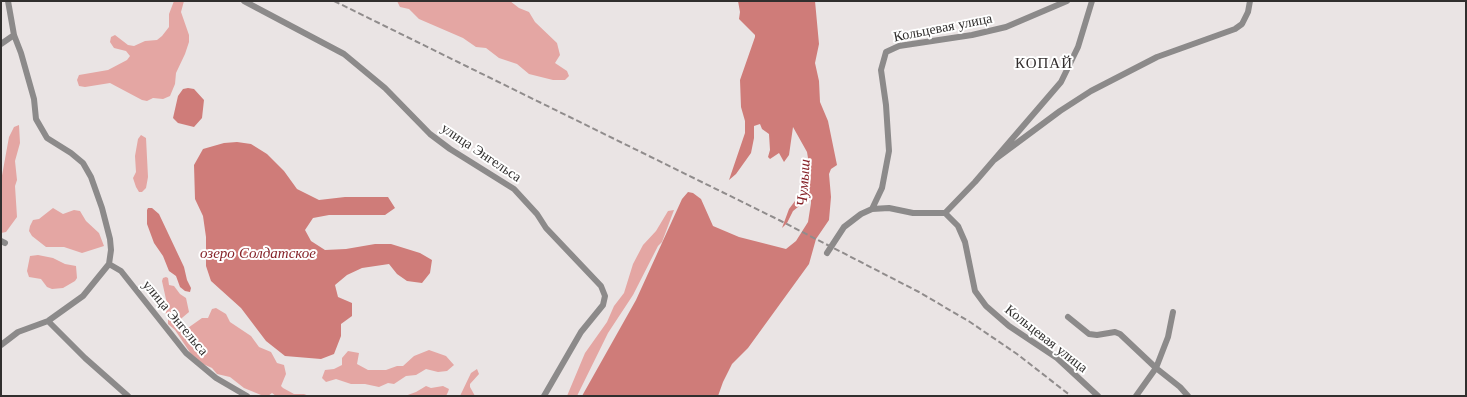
<!DOCTYPE html>
<html>
<head>
<meta charset="utf-8">
<style>
  body { margin:0 }
  #map { position:relative; width:1467px; height:397px; overflow:hidden; background:#eae4e4; font-family:"Libre Baskerville",serif }
  canvas { display:block }
  .frame { position:absolute; inset:0; border:2px solid #312f2e; pointer-events:none }
</style>
</head>
<body>
<div id="map">
<canvas width="1467" height="397"></canvas>
<div class="frame"></div>
</div>
<script>
const context = document.querySelector('canvas').getContext('2d');
context.lineJoin = 'round';
function paint(path, color) { context.fillStyle = color; context.fill(path, 'evenodd'); }
const poly = rows => new Path2D(rows.map(r => 'M' + r).join(''));
function stroke(path, color, width, dash) { context.strokeStyle = color; context.lineWidth = width; context.lineCap = dash ? 'butt' : 'round'; context.setLineDash(dash || []); context.stroke(path); }
function write(font, color, halo, rows, align = 'center') {
  context.font = font + ' "Libre Baskerville",serif'; context.lineWidth = 4; context.setLineDash([]); context.textBaseline = 'middle'; context.strokeStyle = halo; context.fillStyle = color; for (const [text, x, y, turn = 0] of rows) {
    context.save(); context.translate(x, y); context.rotate((+turn || 0) * Math.PI / 180); context.textAlign = isNaN(turn) ? turn : align; if (halo) context.strokeText(text, 0, 0); context.fillText(text, 0, 0); context.restore();
  }
}
paint(poly([
  [174,1,184,1,181,12,189,35,189,42,185,54,176,73,175,84,170,96,163,99,153,98,147,101,142,100,110,83,85,87,79,86,77,80,79,75,108,70,127,60,130,56,126,51,114,48,110,42,111,37,115,35,128,45,134,46,145,41,157,40,162,36,169,27,169,14],
  [397,1,510,1,519,8,529,12,535,22,557,43,560,55,555,63,567,71,569,76,565,80,553,80,529,74,517,64,499,58,486,48,476,47,463,38,419,19,409,9,400,7],
  [19,125,20,143,15,161,17,180,15,186,17,217,6,232,1,233,1,181,9,137,14,127],
  [141,135,146,138,148,177,146,188,142,192,139,192,136,187,133,178,136,172,135,156,138,139],
  [53,208,63,214,74,210,80,211,86,221,99,233,104,246,82,253,64,247,46,247,32,236,29,231,30,226,33,220,39,219],
  [674,210,662,242,658,246,633,295,608,333,577,396,567,396,585,353,607,322,614,306,624,293,633,264,643,245,656,231,668,211],
  [38,255,53,258,65,264,76,266,77,278,75,281,63,288,52,289,47,287,41,279,29,277,27,271,30,256],
  [166,277,168,278,169,285,174,286,180,294,186,298,189,312,176,323,177,326,185,330,202,318,208,318,212,309,216,308,226,314,230,322,251,336,259,347,271,352,277,363,284,365,286,374,281,386,283,388,294,394,304,394,309,396,276,396,272,393,268,396,261,395,244,388,230,377,217,374,212,368,203,364,191,354,175,330,168,324,168,316,163,309,163,306,167,304,162,281,163,278],
  [429,350,446,356,454,365,447,371,438,372,426,369,416,375,406,376,394,384,388,383,379,387,365,384,351,384,336,379,326,382,322,378,325,370,334,369,342,365,342,358,348,351,359,353,357,364,368,370,386,370,397,366,403,366,414,356],
  [477,369,479,374,470,384,470,387,475,396,460,396,471,373],
  [426,386,431,388,443,386,449,389,448,392,446,396,405,396,416,392]
]), '#e4a6a3');
paint(poly([
  [738,1,815,1,819,44,815,63,819,81,820,102,828,121,837,165,831,169,829,174,831,197,829,220,816,239,809,264,748,348,732,364,723,382,718,396,582,396,636,300,682,199,688,192,693,193,701,199,713,226,739,237,786,249,796,241,808,222,811,203,811,200,808,199,793,211,787,223,782,228,789,209,804,189,809,164,807,152,793,127,789,155,784,162,779,153,770,159,768,157,770,150,769,134,762,129,760,124,754,126,754,138,751,153,736,174,729,180,745,133,745,121,741,107,740,80,755,37,755,35,739,19,740,12],
  [188,88,194,89,204,100,202,118,194,127,178,123,173,118,178,96,183,89],
  [237,142,251,144,267,154,284,171,297,189,319,200,345,197,388,197,395,208,385,215,329,215,313,218,305,230,311,241,325,250,346,249,375,244,391,244,420,253,432,260,430,273,422,283,407,281,397,274,389,264,362,268,347,275,335,285,338,297,352,303,352,316,341,324,341,336,334,354,321,359,285,356,266,341,241,308,211,281,206,266,206,237,203,216,195,199,194,165,203,149,224,143],
  [148,208,152,208,159,214,184,267,187,280,191,288,190,292,185,291,180,287,176,276,169,271,163,256,154,243,147,224,147,210]
]), '#cf7c79');
stroke(poly([
  [244,1,344,54,385,88,430,134,450,149,514,189,537,214,546,228,601,286,605,296,603,305,581,332,544,396],
  [1,44,14,35],
  [994,160,1060,111,1091,91,1157,57,1235,29,1242,24,1248,12,1250,1],
  [872,209,882,188,889,151,886,105,881,70,886,52,899,46,972,35,1006,27,1067,1],
  [945,213,975,182,1061,82,1078,47,1092,1],
  [1,241,5,243],
  [827,253,844,227,861,214,872,209,889,208,913,213,945,213,958,226,965,242,975,291,986,306,1009,326,1057,358,1098,396],
  [109,264,121,271,186,353,216,378,247,396],
  [1068,317,1089,334,1097,335,1115,332,1120,334,1156,368,1180,387,1188,396],
  [48,321,85,358,128,396],
  [1,345,18,332,48,321,83,296,109,264,111,250,110,239,102,208,91,177,83,163,71,153,47,138,36,119,34,99,21,53,14,35,8,1],
  [1136,396,1156,368,1168,337,1173,312]
]), '#8c8a8a', 6);
stroke(poly([
  [334,1,779,220,919,292,970,322,1017,354,1071,396]
]), '#908c8c', 2, [6, 3]);
write('14px', '#312f2e', '#fff', [
  ["Кольцевая улица",943,28,-11],
  ["улица Энгельса",481,153,34],
  ["улица Энгельса",175,318,50],
  ["Кольцевая улица",1046,339,38]
]);
context.letterSpacing = '1px';
write('15px', '#322d2d', '#fff', [
  ["КОПАЙ",1044,64]
]);
context.letterSpacing = '0px';
write('italic 15px', '#862329', '#fff', [
  ["Чумыш",804,183,-86],
  ["озеро Солдатское",258,254]
]);
</script>
</body>
</html>
